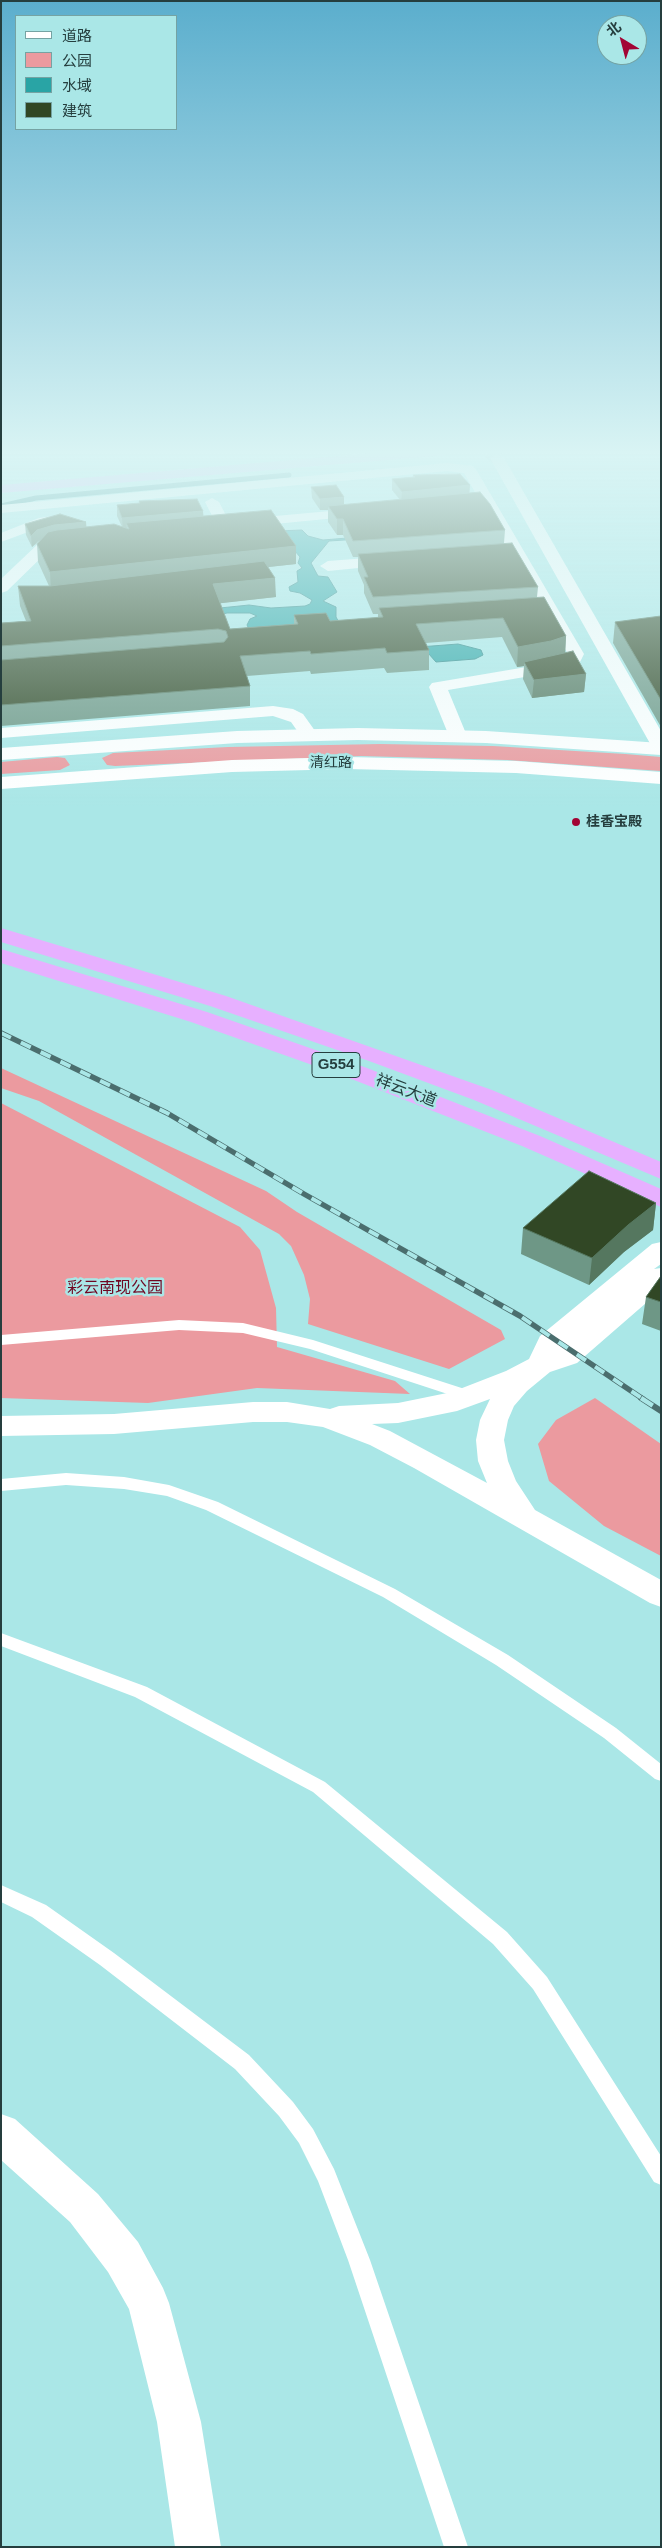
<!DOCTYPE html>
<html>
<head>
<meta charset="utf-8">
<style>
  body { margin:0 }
  #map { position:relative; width:662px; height:2548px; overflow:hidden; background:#aae7e7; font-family:Arial,"Noto Sans SC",sans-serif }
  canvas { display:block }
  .frame { position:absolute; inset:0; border:2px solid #253e3e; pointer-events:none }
  .legend { position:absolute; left:15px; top:15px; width:162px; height:115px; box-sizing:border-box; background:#aae7e7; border:1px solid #75a3a3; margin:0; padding:6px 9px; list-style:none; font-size:15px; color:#253e3e }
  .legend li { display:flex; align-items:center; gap:10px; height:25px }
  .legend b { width:25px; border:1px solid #75a3a3 }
  .north { position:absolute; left:597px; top:15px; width:50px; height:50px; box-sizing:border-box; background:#aae7e7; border:1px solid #75a3a3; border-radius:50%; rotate:323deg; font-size:14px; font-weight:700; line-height:20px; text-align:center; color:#253e3e }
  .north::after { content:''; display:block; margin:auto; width:18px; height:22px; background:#a20434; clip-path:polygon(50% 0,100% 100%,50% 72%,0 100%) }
</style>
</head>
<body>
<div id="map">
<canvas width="662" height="2548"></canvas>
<div class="frame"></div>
<ul class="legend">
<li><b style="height:6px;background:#fff"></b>道路</li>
<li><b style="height:14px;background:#eb9a9f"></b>公园</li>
<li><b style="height:14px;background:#29a4a5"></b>水域</li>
<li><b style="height:14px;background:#314725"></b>建筑</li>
</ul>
<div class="north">北</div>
</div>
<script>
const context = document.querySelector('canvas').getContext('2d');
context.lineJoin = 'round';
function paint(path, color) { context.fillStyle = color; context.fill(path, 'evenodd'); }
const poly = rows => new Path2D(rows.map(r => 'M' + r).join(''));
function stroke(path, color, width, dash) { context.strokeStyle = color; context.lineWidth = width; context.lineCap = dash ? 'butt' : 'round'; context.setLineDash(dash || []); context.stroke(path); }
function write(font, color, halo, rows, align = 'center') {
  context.font = font + ' Arial,"Noto Sans SC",sans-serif'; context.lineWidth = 5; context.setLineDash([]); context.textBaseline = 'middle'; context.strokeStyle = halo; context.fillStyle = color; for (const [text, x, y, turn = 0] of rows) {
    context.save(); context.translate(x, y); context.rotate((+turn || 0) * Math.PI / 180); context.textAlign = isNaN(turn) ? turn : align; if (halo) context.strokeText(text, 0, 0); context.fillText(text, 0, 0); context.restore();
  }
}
paint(poly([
  [380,744,493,746,625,754,661,757,661,771,507,760,361,756,115,766,107,765,102,758,113,753,228,747],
  [57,757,65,758,70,765,60,770,1,774,1,762],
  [1,1068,266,1191,297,1212,501,1330,505,1339,449,1369,308,1324,310,1299,304,1275,291,1246,279,1234,39,1101,1,1088],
  [1,1103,240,1227,260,1250,276,1308,277,1347,395,1381,410,1394,257,1388,148,1403,1,1398],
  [595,1398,661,1444,661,1556,604,1526,549,1481,538,1444,556,1420]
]), '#eb9a9f');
const water = poly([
  [468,528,470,532,329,541,311,563,318,576,328,577,337,592,323,601,336,607,336,617,341,626,406,648,458,644,481,650,483,655,475,659,436,662,428,653,249,629,247,625,250,619,257,616,250,613,227,613,206,618,17,629,249,605,271,608,305,606,310,604,312,600,300,593,290,591,289,587,298,582,297,571,302,568,298,563,300,557,278,531,302,530,308,536,323,540,468,528]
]);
paint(water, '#29a4a5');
stroke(water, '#288586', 1);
stroke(poly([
  [1,506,36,498,289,475]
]), '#288586', 5);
stroke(poly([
  [490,451,497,458]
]), '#8fc5c5', 15, [15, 8]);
paint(poly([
  [179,1320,243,1323,313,1340,474,1392,476,1396,474,1400,469,1401,310,1349,243,1333,179,1330,1,1345,1,1335,179,1320],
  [66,1473,124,1477,169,1485,218,1502,395,1589,508,1655,616,1728,661,1764,661,1781,655,1779,604,1738,496,1665,383,1597,206,1510,167,1496,124,1489,66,1485,1,1491,1,1479,66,1473],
  [1,1633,147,1687,325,1782,507,1932,547,1977,661,2156,661,2185,654,2182,533,1989,493,1944,313,1792,135,1697,1,1646,1,1633],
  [1,1885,46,1905,114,1953,249,2055,293,2102,313,2129,334,2169,370,2260,468,2547,444,2547,348,2260,318,2181,299,2143,279,2116,235,2069,100,1965,32,1917,1,1902,1,1885]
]), '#fff');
paint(poly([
  [497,454,504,458,661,731,661,752,655,751,652,747,490,458,497,454],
  [447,463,473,466,477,471,584,654,579,664,560,671,448,690,467,736,464,740,458,741,452,740,449,736,429,687,432,683,550,663,566,657,568,654,464,473,447,471,1,513,1,505,447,463],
  [212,498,219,502,231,525,229,528,219,528,217,525,205,502,212,498],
  [363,508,370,512,368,515,243,527,236,523,243,519,363,508],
  [60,515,65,516,67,519,65,522,47,525,1,542,1,533,39,518,60,515],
  [70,537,75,538,77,541,75,544,49,550,7,591,1,593,1,579,39,543,70,537],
  [394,556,402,561,399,564,328,571,320,566,328,561,394,556],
  [273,706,293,709,303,714,318,735,315,739,303,739,291,722,273,716,1,738,1,728,273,706],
  [661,1242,661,1264,654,1269,661,1268,661,1290,577,1363,550,1372,527,1391,514,1406,508,1420,504,1440,508,1461,516,1481,535,1510,661,1580,661,1607,650,1603,414,1468,370,1445,323,1427,287,1422,253,1422,114,1434,1,1436,1,1416,114,1414,253,1402,287,1402,330,1409,339,1406,398,1403,452,1392,506,1371,529,1359,540,1336,652,1244,661,1242],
  [490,1399,480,1420,476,1440,478,1461,487,1483,390,1431,372,1424,398,1423,457,1411,490,1399],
  [1,2114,15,2119,98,2194,138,2242,163,2288,169,2303,201,2422,221,2547,175,2547,157,2422,129,2309,108,2272,70,2222,1,2160,1,2114]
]), '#fff');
paint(poly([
  [358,728,486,731,661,743,661,755,486,743,358,740,237,743,1,760,1,748,237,731,358,728],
  [348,757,516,761,661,772,661,784,516,773,348,769,232,772,1,789,1,777,232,760,348,757]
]), '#fff');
paint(poly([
  [396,451,453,451,446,455,1,493,1,485,396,451],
  [1,928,226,996,492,1090,661,1162,661,1179,474,1100,369,1061,210,1006,1,942,1,928],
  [1,949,207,1012,367,1068,540,1136,661,1189,661,1207,522,1146,349,1078,191,1022,1,963,1,949]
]), '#e7b0ff');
const railFar1 = poly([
  [1,1033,167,1113,304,1194,520,1316,643,1399]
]);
const rail = poly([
  [641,1398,661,1411]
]);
stroke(railFar1, '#4b6e6e', 5.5);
stroke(rail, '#4b6e6e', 6);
stroke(railFar1, '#aae7e7', 4, [11]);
stroke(rail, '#aae7e7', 4.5, [14]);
paint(poly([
  [413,475,470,485,469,493,505,530,504,543,538,587,537,597,566,636,565,653,586,674,584,692,532,698,523,679,524,666,517,667,502,637,426,643,429,650,429,670,387,673,384,668,311,674,310,671,247,676,250,686,250,706,1,726,1,623,26,621,20,606,18,586,49,586,38,562,37,544,40,541,32,547,26,535,25,524,86,522,86,527,122,527,117,516,117,505,139,503,139,501,203,516,296,546,296,564,268,567,276,597,220,603,230,629,294,624,294,615,330,621,378,618,378,614,373,614,364,593,364,585,358,571,358,557,353,557,343,535,337,535,328,522,328,510,320,510,312,498,311,487,344,505,400,500,392,490,392,479,413,477],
  [661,616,661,727,613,643,615,622],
  [656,1203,653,1230,624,1252,589,1285,521,1254,523,1228],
  [661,1276,661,1331,642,1324,646,1297]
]), '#6e9786');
paint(poly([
  [470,485,469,496,401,503,402,492],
  [344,497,344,508,328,506,328,510,320,510,320,499],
  [203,511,204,522,126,523,127,529,123,530,122,518],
  [337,519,343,519,343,535,337,535],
  [86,522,87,533,55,536,38,541,32,547,31,536,37,530,54,525],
  [296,546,296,564,51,591,50,572],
  [275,578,276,597,214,604,213,584],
  [566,636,565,656,524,662,524,666,517,667,518,647],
  [586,674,584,692,532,698,534,680],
  [656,1203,653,1230,624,1252,589,1285,592,1258,628,1225]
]), '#55775f');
const building = poly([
  [460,474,470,485,402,492,392,479,415,477,413,475,460,474],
  [336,485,344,497,320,499,311,487,336,485],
  [480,492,490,504,505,530,353,541,343,519,337,519,328,506,480,492],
  [197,499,203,511,122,518,117,505,140,503,139,501,197,499],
  [271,510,296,546,50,572,37,544,48,532,57,530,114,524,129,529,126,523,271,510],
  [60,514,86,522,54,525,37,530,31,536,25,524,60,514],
  [512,543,538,587,373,597,364,577,368,577,358,554,512,543],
  [264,561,275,578,213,584,230,629,298,624,294,615,326,613,330,621,383,617,379,608,544,597,566,636,551,641,518,647,503,618,416,624,429,650,387,653,385,648,311,654,310,651,240,656,250,686,1,705,1,660,224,642,228,637,226,631,218,629,1,646,1,623,31,621,18,586,50,586,264,561],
  [661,616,661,700,615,622,661,616],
  [573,651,586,674,534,680,524,662,573,651],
  [589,1171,656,1203,628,1225,592,1258,523,1228,589,1171],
  [661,1276,661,1302,646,1297,661,1276]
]);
paint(building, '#314725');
stroke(building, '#55775f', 1);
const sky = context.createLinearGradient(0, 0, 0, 808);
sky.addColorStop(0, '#5baecd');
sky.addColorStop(0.56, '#d9f4f4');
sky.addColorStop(1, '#d9f4f400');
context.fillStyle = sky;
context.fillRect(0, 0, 662, 808);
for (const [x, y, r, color] of [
  [576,822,5,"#a20434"]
]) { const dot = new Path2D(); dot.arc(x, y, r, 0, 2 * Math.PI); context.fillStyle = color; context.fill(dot); stroke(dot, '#aae7e7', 2); }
write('14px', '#253e3e', '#aae7e7', [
  ["清红路",331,763]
]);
write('bold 14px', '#253e3e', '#aae7e7', [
  ["桂香宝殿",586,822]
], 'left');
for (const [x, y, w] of [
  [336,1065,48]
]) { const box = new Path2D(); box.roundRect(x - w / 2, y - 12.5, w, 25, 4); context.fillStyle = '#aae7e7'; context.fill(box); stroke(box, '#253e3e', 1); }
write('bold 15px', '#253e3e', null, [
  ["G554",336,1065]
]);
write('16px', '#253e3e', '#aae7e7', [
  ["祥云大道",406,1091,21]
]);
write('16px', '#6f0722', '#aae7e7', [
  ["彩云南现公园",115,1289]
]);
</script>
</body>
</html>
